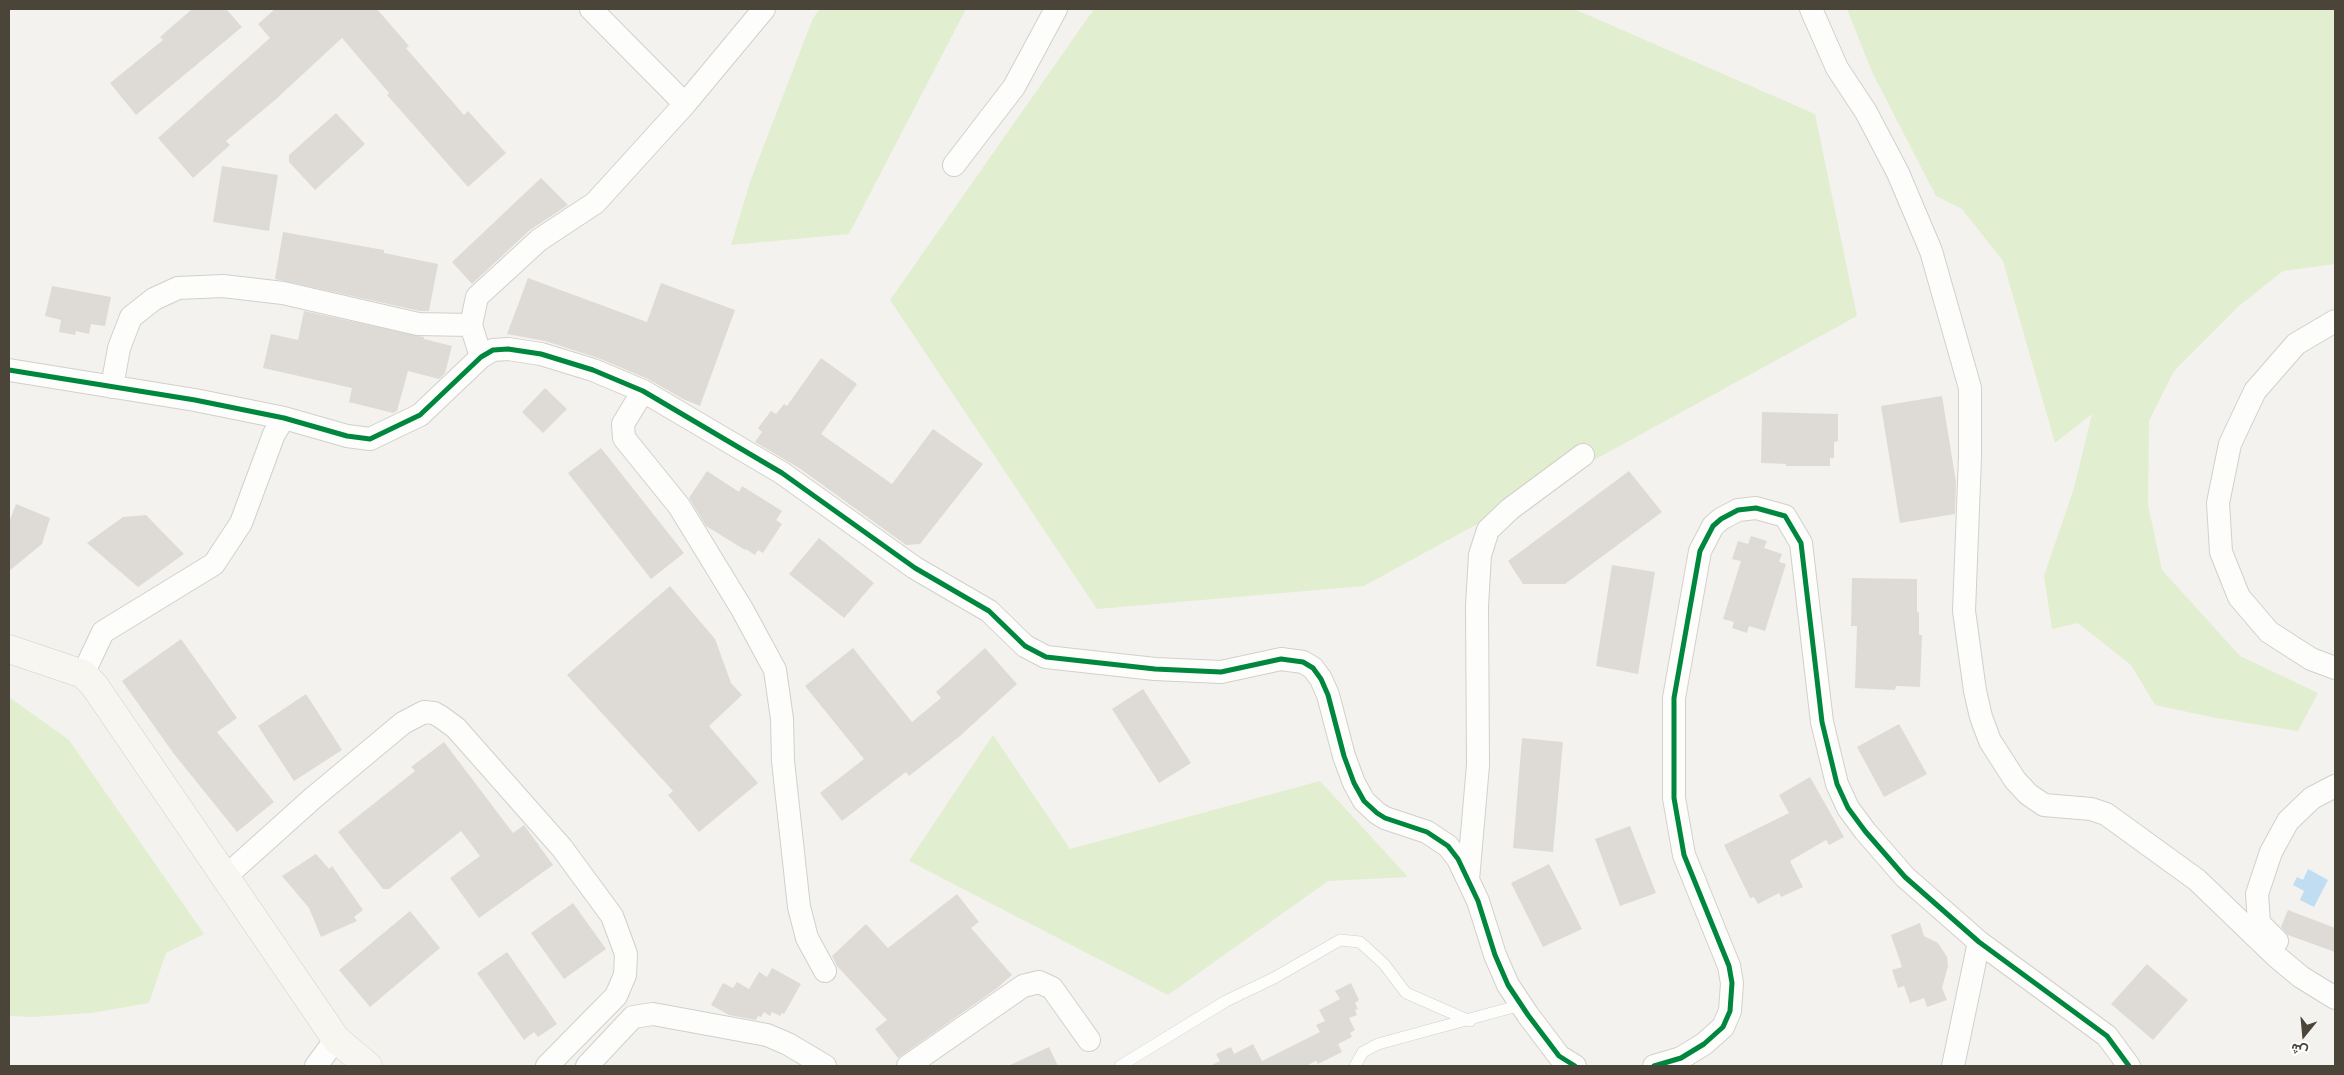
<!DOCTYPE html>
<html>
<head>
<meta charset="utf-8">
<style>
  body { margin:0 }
  #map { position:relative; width:2344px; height:1075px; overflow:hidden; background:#f4f2ee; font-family:"Fira Sans",Vazirmatn,sans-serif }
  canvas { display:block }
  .frame { position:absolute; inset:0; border:10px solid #4b4439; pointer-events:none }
  .north { position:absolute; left:2279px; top:1010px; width:50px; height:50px; -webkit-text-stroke:4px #fff; paint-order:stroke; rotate:197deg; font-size:14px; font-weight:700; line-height:20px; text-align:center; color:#4b4439 }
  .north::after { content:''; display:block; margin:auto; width:18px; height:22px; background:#4b4439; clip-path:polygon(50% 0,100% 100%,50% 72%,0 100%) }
</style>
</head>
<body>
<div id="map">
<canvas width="2344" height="1075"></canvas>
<div class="frame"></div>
<div class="north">ش</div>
</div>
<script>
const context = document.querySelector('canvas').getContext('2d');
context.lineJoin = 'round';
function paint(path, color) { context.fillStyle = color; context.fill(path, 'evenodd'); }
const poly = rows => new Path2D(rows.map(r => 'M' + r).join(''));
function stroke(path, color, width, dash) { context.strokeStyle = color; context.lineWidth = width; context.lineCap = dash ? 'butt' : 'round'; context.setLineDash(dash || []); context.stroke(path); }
paint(poly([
  [820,9,966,9,849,234,731,245,751,179,813,18],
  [1094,9,1574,9,1815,114,1857,316,1364,586,1097,609,890,300],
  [1847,9,2335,9,2335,264,2283,271,2239,306,2174,371,2149,421,2148,505,2162,570,2240,656,2318,693,2298,731,2216,718,2155,705,2131,665,2078,623,2052,629,2044,576,2074,488,2092,414,2055,443,2003,261,1962,209,1936,196,1872,72],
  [9,697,69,740,204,934,166,953,149,1003,91,1013,32,1017,9,1016],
  [993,735,1070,849,1320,781,1408,877,1328,881,1168,995,909,861]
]), '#e1eecf');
paint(poly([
  [2308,869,2328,880,2314,907,2300,900,2304,891,2293,885,2297,877,2303,880]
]), '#c0ddf1');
paint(poly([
  [192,9,226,9,242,27,136,115,110,83,163,40,160,37],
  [275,9,377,9,409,46,406,48,464,115,468,111,506,153,468,187,387,95,389,93,342,38,275,100,226,141,230,145,193,178,158,138,270,38,258,24],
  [336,113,365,144,315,190,289,162,289,155],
  [222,166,278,175,269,231,213,222],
  [541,178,568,205,530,230,472,284,452,262],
  [283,232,384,250,384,253,438,264,429,311,420,311,275,279],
  [528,278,647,322,661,283,735,310,700,406,683,399,648,379,598,358,545,341,507,334],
  [52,286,111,297,105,326,91,324,89,334,76,331,75,335,59,332,61,320,45,316],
  [304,311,424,337,424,339,452,346,445,373,439,379,408,371,397,411,393,413,349,402,352,388,263,368,271,334,298,340],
  [821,358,857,384,821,434,892,484,933,429,983,464,920,544,906,545,799,468,755,442,762,432,758,428,771,411,776,414,784,404,787,406],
  [545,388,567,409,543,433,522,412],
  [1942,396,1956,482,1955,514,1900,523,1881,406],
  [1762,412,1838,414,1838,441,1834,442,1834,458,1830,458,1830,466,1786,466,1786,464,1761,463],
  [601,448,684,553,651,579,568,473],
  [707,471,739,492,742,486,782,511,776,520,782,524,763,553,758,550,755,555,746,549,745,550,706,526,689,498],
  [1629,471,1662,512,1565,584,1523,584,1508,561],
  [16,504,50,518,42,544,9,571,9,522],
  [146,515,184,554,138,587,87,543,123,517],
  [1751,536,1767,541,1764,548,1782,554,1779,562,1786,564,1765,631,1749,626,1747,633,1732,628,1734,622,1723,619,1741,561,1732,559,1738,541,1748,544],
  [819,538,874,583,844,618,789,574],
  [1612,565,1655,572,1638,674,1596,666],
  [1852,578,1917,579,1917,612,1919,612,1919,635,1922,635,1920,687,1896,686,1895,690,1855,688,1857,626,1851,626],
  [670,586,715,639,731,683,742,695,709,726,758,783,699,832,668,795,673,791,567,675],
  [181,639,237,718,217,732,274,802,237,832,174,754,122,681],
  [853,648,912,722,941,698,936,692,985,648,1017,684,960,736,909,776,906,772,842,821,820,793,864,759,805,686],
  [1143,689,1191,763,1159,783,1112,709],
  [306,694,342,750,294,781,258,726],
  [1899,724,1927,774,1884,797,1857,747],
  [1522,738,1563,742,1553,852,1513,848],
  [444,742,513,833,524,825,553,865,479,918,450,878,480,856,461,831,389,889,383,889,338,832,415,771,411,767],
  [1810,777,1844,837,1829,845,1826,840,1790,861,1803,887,1781,897,1779,893,1758,904,1754,897,1750,898,1724,845,1789,813,1779,795],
  [1630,826,1656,893,1620,906,1595,839],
  [316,854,329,869,332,866,363,910,354,917,357,921,321,937,309,908,282,876],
  [1549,864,1582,929,1543,947,1511,883],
  [957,894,979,922,971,928,1012,975,996,989,898,1058,875,1029,887,1020,837,966,832,956,866,924,888,948],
  [573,903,606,949,564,979,531,933],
  [2288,910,2335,928,2335,952,2288,935,2281,927],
  [410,911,440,948,370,1007,339,970],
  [1920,923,1924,936,1938,943,1947,957,1948,966,1942,988,1947,1000,1927,1007,1924,998,1910,1003,1904,986,1898,988,1892,970,1902,967,1891,935],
  [507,952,557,1024,538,1037,534,1032,524,1040,477,973],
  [2147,964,2188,1000,2153,1040,2111,1004],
  [772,968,801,984,784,1014,782,1013,780,1016,772,1012,770,1016,764,1012,761,1017,758,1016,756,1020,729,1015,711,1005,723,983,733,988,737,982,749,989,759,972,767,977],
  [1351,983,1359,1000,1355,1003,1358,1009,1355,1010,1357,1015,1349,1018,1355,1030,1350,1033,1352,1037,1338,1044,1342,1052,1318,1064,1316,1061,1306,1066,1210,1066,1220,1061,1216,1054,1231,1047,1234,1054,1253,1044,1262,1061,1320,1032,1316,1025,1325,1021,1319,1010,1340,999,1335,991],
  [1049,1047,1058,1066,1008,1066]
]), '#dedbd6');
const lane = poly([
  [1120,1066,1226,1001,1274,978,1340,940,1360,942,1384,964,1406,993,1470,1021],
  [1355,1066,1363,1052,1378,1044,1521,1005]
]);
const street = poly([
  [591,9,685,104],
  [1811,9,1837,68,1866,112,1898,173,1931,251,1970,388,1970,457,1964,611,1975,691,1981,717,1990,741,2015,780,2028,794,2044,805,2091,809,2106,814,2197,880,2277,957,2301,977,2335,998],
  [954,165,1014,87,1056,9],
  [2335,321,2296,344,2255,391,2230,444,2218,503,2221,552,2239,597,2269,632,2311,659,2335,668],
  [481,357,471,325,477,297,539,240,595,203,685,104,764,9],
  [9,370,195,400,284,418,347,436,370,439,420,415,481,357,493,350,508,349,541,354,593,370,643,391,782,473,915,568,989,611,1025,646,1046,657,1155,669,1221,672,1281,659,1303,662,1313,668,1321,679,1328,695,1344,756,1354,783,1364,801,1377,813,1385,818,1427,832,1448,846,1458,859,1478,901,1495,955,1508,985,1528,1015,1559,1056,1575,1066],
  [112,387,119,348,131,317,154,299,178,288,223,286,283,293,418,324,471,325],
  [643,391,623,424,624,438,679,506,742,609,775,670,782,719,783,761,799,907,807,938,825,971],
  [83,674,103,632,214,564,241,523,274,434,284,418],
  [225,877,313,798,403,723,424,712,434,713,441,717,456,728,562,848,612,916,626,954,625,975,616,996,547,1066],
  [1468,880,1478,765,1477,606,1480,555,1488,530,1510,509,1583,455],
  [2277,941,2259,923,2258,908,2257,894,2271,852,2288,821,2312,798,2335,786],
  [316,1066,336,1039],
  [587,1066,633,1017,653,1014,767,1035,788,1044,825,1066],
  [908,1066,1023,986,1039,982,1052,988,1089,1040],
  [1654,1066,1681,1058,1704,1044,1723,1027,1730,1011,1732,983,1729,966,1684,855,1674,798,1674,698,1700,551,1713,526,1721,519,1738,510,1756,508,1785,516,1801,543,1822,722,1837,784,1848,808,1865,831,1905,877,1979,942,2107,1036,2129,1066],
  [1953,1066,1979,942]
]);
const secondary = poly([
  [9,649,83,674,94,685,336,1039,368,1066]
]);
stroke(lane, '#d2d0cb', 12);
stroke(street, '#d2d0cb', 24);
stroke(secondary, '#d3cfc5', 29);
stroke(lane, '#fdfdfc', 11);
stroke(street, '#fdfdfc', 22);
stroke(secondary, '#f7f6f1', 28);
stroke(poly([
  [9,370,195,400,284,418,347,436,370,439,420,415,481,357,493,350,508,349,541,354,593,370,643,391,782,473,915,568,989,611,1025,646,1046,657,1155,669,1221,672,1281,659,1303,662,1313,668,1321,679,1328,695,1344,756,1354,783,1364,801,1377,813,1385,818,1427,832,1448,846,1458,859,1478,901,1495,955,1508,985,1528,1015,1559,1056,1575,1066],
  [1654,1066,1681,1058,1704,1044,1723,1027,1730,1011,1732,983,1729,966,1684,855,1674,798,1674,698,1700,551,1713,526,1721,519,1738,510,1756,508,1785,516,1801,543,1822,722,1837,784,1848,808,1865,831,1905,877,1979,942,2107,1036,2129,1066]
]), '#00873e', 5);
</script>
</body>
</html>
